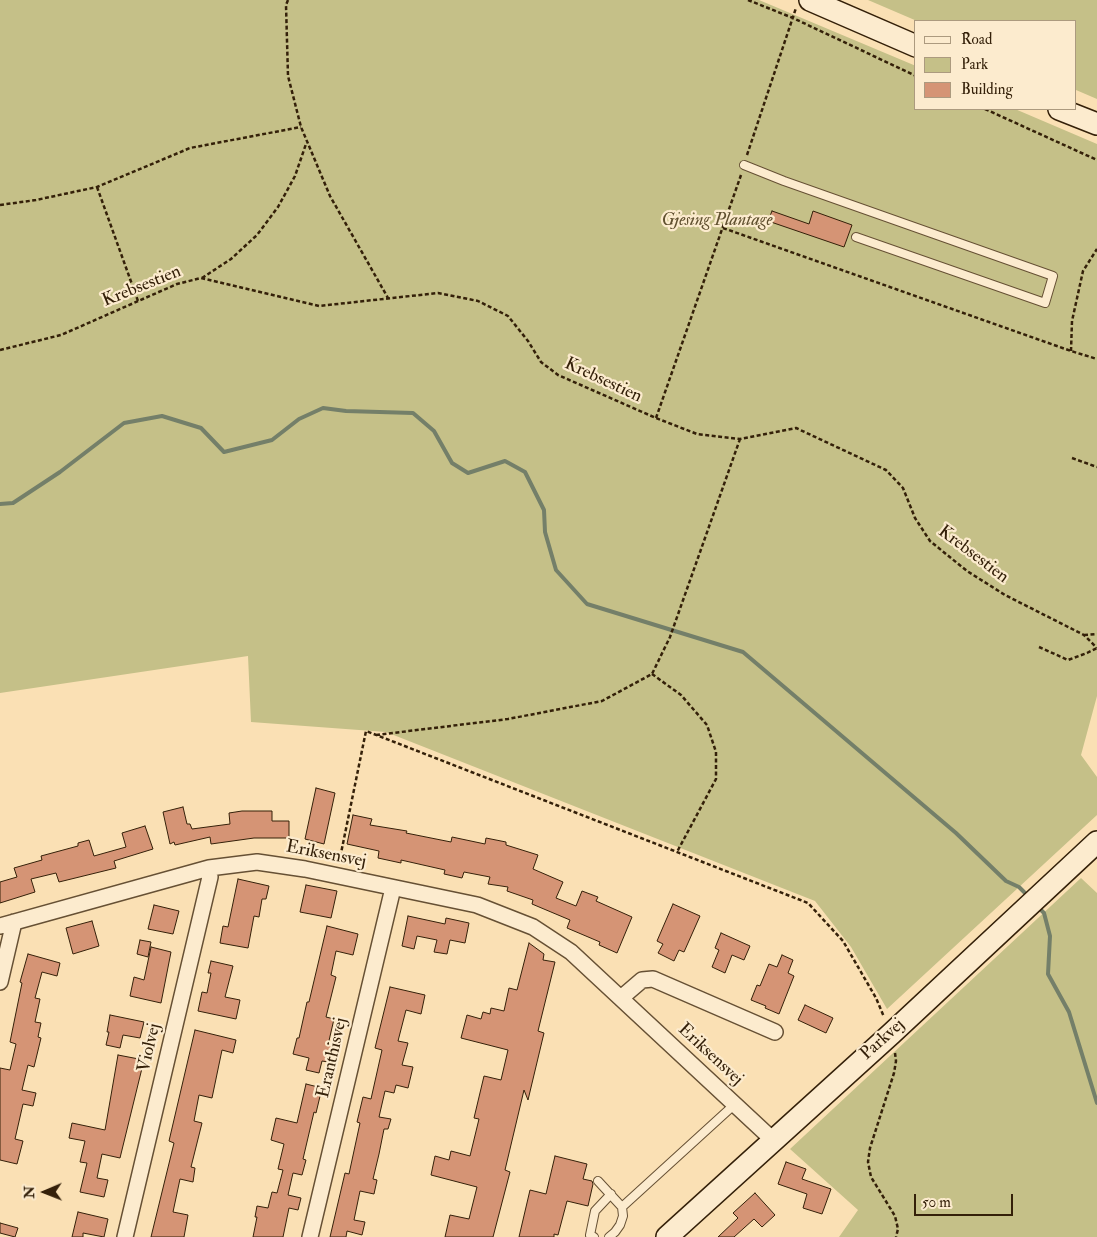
<!DOCTYPE html>
<html>
<head>
<meta charset="utf-8">
<style>
  body { margin:0 }
  #map { position:relative; width:1097px; height:1237px; overflow:hidden; background:#fae0b4; font-family:"IM FELL Double Pica",serif }
  canvas { display:block }
  .legend { position:absolute; left:914px; top:20px; width:162px; height:90px; box-sizing:border-box; background:#fcebce; border:1px solid #ac9a7f; margin:0; padding:6px 9px; list-style:none; font-size:15px; color:#342009 }
  .legend li { display:flex; align-items:center; gap:10px; height:25px }
  .legend b { width:25px; border:1px solid #ac9a7f }
  .north { position:absolute; left:20px; top:1167px; width:50px; height:50px; -webkit-text-stroke:4px #fcebce; paint-order:stroke; rotate:269deg; font-size:14px; font-weight:700; line-height:20px; text-align:center; color:#342009 }
  .north::after { content:''; display:block; margin:auto; width:18px; height:22px; background:#342009; clip-path:polygon(50% 0,100% 100%,50% 72%,0 100%) }
  .scale { position:absolute; left:914px; top:1194px; width:99px; height:22px; box-sizing:border-box; border:2px solid #342009; border-top:0; padding-left:6px; font-size:15px; line-height:18px; white-space:nowrap; color:#342009; -webkit-text-stroke:4px #fcebce; paint-order:stroke }
</style>
</head>
<body>
<div id="map">
<canvas width="1097" height="1237"></canvas>
<ul class="legend">
<li><b style="height:6px;background:#fcebce"></b>Road</li>
<li><b style="height:14px;background:#c5c088"></b>Park</li>
<li><b style="height:14px;background:#d59475"></b>Building</li>
</ul>
<div class="north">N</div>
<div class="scale">50 m</div>
</div>
<script>
const context = document.querySelector('canvas').getContext('2d');
context.lineJoin = 'round';
function paint(path, color) { context.fillStyle = color; context.fill(path, 'evenodd'); }
const poly = rows => new Path2D(rows.map(r => 'M' + r).join(''));
function stroke(path, color, width, dash) { context.strokeStyle = color; context.lineWidth = width; context.lineCap = dash ? 'butt' : 'round'; context.setLineDash(dash || []); context.stroke(path); }
function write(font, color, halo, rows, align = 'center') {
  context.font = font + ' "IM FELL Double Pica",serif'; context.lineWidth = 4.5; context.setLineDash([]); context.textBaseline = 'middle'; context.strokeStyle = halo; context.fillStyle = color; for (const [text, x, y, turn = 0] of rows) {
    context.save(); context.translate(x, y); context.rotate((+turn || 0) * Math.PI / 180); context.textAlign = isNaN(turn) ? turn : align; if (halo) context.strokeText(text, 0, 0); context.fillText(text, 0, 0); context.restore();
  }
}
paint(poly([
  [0,0,759,0,916,66,916,109,1015,109,1097,144,1097,696,1081,755,1097,777,1097,815,887,1009,851,947,815,901,386,732,251,722,248,656,0,693],
  [868,0,1097,0,1097,99,1076,90,1076,21,917,21],
  [1081,878,1097,893,1097,1237,839,1237,858,1210,790,1149]
]), '#c5c088');
stroke(poly([
  [0,504,13,503,60,472,124,423,162,416,201,428,224,452,272,440,299,419,323,408,346,411,413,413,434,431,452,463,468,473,505,461,525,472,544,510,545,532,556,570,587,604,743,652,956,833,1006,881,1019,887,1029,897],
  [1037,906,1044,913,1050,936,1048,974,1069,1012,1097,1103]
]), '#747f69', 4);
const building = poly([
  [772,211,809,224,813,211,852,225,844,247,768,221,772,211],
  [316,788,335,793,324,844,305,839,316,788],
  [183,807,187,824,190,824,192,829,230,824,229,813,242,811,272,811,272,821,289,821,289,838,254,838,211,844,210,837,175,845,174,842,170,844,163,812,183,807],
  [353,815,372,819,370,825,407,831,406,833,451,842,452,837,485,844,486,838,506,842,506,845,538,855,533,869,563,882,556,898,576,906,582,891,598,897,596,901,632,917,617,953,599,945,600,942,567,928,570,920,532,904,533,900,507,891,508,887,488,884,490,877,464,872,462,878,444,874,445,870,401,860,401,863,378,858,379,851,347,844,353,815],
  [145,826,153,849,114,861,116,868,59,882,56,873,31,879,35,892,0,903,0,882,17,877,14,868,42,860,41,856,78,846,78,843,89,840,94,856,126,847,122,833,145,826],
  [238,879,269,886,266,899,262,899,259,917,254,916,248,948,220,943,223,926,228,927,238,879],
  [306,885,337,891,331,918,300,912,306,885],
  [673,904,700,916,684,952,679,950,674,961,658,953,663,944,657,941,673,904],
  [154,905,179,911,173,934,148,929,154,905],
  [408,916,445,924,446,918,469,923,465,943,450,940,447,954,434,952,437,940,417,936,414,949,402,946,408,916],
  [92,921,99,946,73,954,66,928,92,921],
  [327,926,358,934,353,955,336,951,331,975,336,977,326,1017,334,1019,328,1045,332,1046,328,1062,322,1061,319,1073,306,1070,309,1058,293,1054,297,1038,299,1038,307,1002,309,1002,327,926],
  [721,933,750,946,744,960,732,955,725,973,712,967,719,950,715,948,721,933],
  [140,940,151,942,148,957,137,954,140,940],
  [529,943,544,954,543,960,555,962,538,1031,544,1033,528,1100,524,1090,505,1170,510,1172,493,1237,445,1237,450,1215,469,1219,477,1187,431,1175,435,1156,449,1160,451,1151,470,1156,479,1119,474,1118,484,1076,501,1080,508,1050,461,1038,467,1015,481,1019,483,1012,490,1014,491,1008,504,1011,509,988,517,990,529,943],
  [151,947,171,952,161,1003,130,996,134,977,144,980,151,947],
  [28,954,60,963,57,976,42,972,35,998,40,999,35,1022,41,1023,38,1037,41,1038,34,1067,28,1065,22,1090,36,1093,33,1106,23,1104,15,1139,23,1141,17,1164,0,1160,0,1068,10,1070,16,1044,10,1042,22,983,20,982,28,954],
  [782,955,793,960,788,973,794,976,779,1014,765,1008,766,1006,751,1000,757,985,760,986,769,964,777,967,782,955],
  [211,961,233,966,225,997,240,1000,236,1019,198,1011,202,992,207,993,211,973,208,973,211,961],
  [390,987,425,995,421,1014,406,1010,398,1041,408,1043,402,1065,413,1067,408,1088,396,1085,394,1093,385,1091,379,1117,391,1119,388,1129,384,1129,379,1154,373,1179,377,1180,374,1194,360,1191,354,1220,365,1222,362,1235,347,1231,346,1237,330,1237,345,1173,349,1174,360,1123,357,1122,363,1097,371,1099,382,1050,375,1048,390,987],
  [805,1005,833,1018,826,1033,798,1020,805,1005],
  [110,1015,144,1022,140,1038,123,1035,120,1048,106,1045,109,1032,107,1032,110,1015],
  [195,1030,236,1040,233,1053,222,1050,212,1098,199,1095,194,1121,202,1123,191,1167,195,1168,193,1182,180,1179,173,1212,188,1215,184,1237,151,1237,174,1143,169,1141,195,1030],
  [118,1055,144,1060,120,1158,102,1154,97,1178,108,1180,104,1197,80,1192,87,1163,80,1162,85,1141,69,1138,72,1123,105,1130,118,1055],
  [306,1084,322,1088,316,1113,314,1112,303,1159,306,1160,302,1175,293,1173,288,1195,301,1198,298,1210,289,1208,283,1237,253,1237,257,1217,255,1217,257,1206,268,1208,272,1192,277,1193,283,1170,278,1169,284,1144,271,1140,276,1118,297,1123,306,1084],
  [555,1156,587,1164,583,1179,592,1181,593,1184,588,1206,567,1201,558,1235,554,1234,554,1237,519,1237,530,1190,546,1194,555,1156],
  [786,1162,806,1169,802,1179,831,1189,822,1214,803,1208,807,1194,778,1184,786,1162],
  [755,1193,775,1215,762,1227,754,1219,734,1237,718,1237,738,1218,733,1213,755,1193],
  [78,1212,108,1219,104,1237,83,1233,83,1237,72,1237,78,1212],
  [0,1223,18,1228,15,1237,0,1233,0,1223]
]);
paint(building, '#d59475');
stroke(building, '#342009', 1);
const lane = poly([
  [744,165,784,181,1053,276,1045,303,856,237],
  [598,1181,622,1207,623,1216,620,1225,615,1232,609,1237],
  [622,1207,735,1104],
  [594,1237,590,1235,595,1211,611,1194]
]);
const street = poly([
  [0,926,209,868,257,862,305,869,477,905,533,927,571,952,773,1140],
  [0,982,14,922],
  [621,998,642,980,653,979,775,1032],
  [125,1237,210,877,209,868],
  [310,1237,393,888]
]);
const secondary = poly([
  [810,0,916,46],
  [1059,109,1097,124],
  [667,1237,891,1034,1097,842]
]);
stroke(lane, '#665034', 10);
stroke(street, '#665034', 18);
stroke(secondary, '#342009', 24);
stroke(poly([
  [288,0,286,5,288,76,301,127,330,196,388,298],
  [748,0,793,18,916,76],
  [985,109,1097,160],
  [747,155,796,8],
  [97,187,138,301],
  [0,205,36,200,97,187,190,148,301,127],
  [723,228,1071,351,1097,359],
  [202,278,231,259,257,235,278,207,295,176,306,144],
  [0,350,61,335,177,284,201,278,319,306,438,293,478,301,508,316,528,341,541,362,558,375,656,418,697,434,740,439,796,428,886,470,903,488,915,518,930,541,967,571,1005,595,1084,635,1097,648],
  [1071,351,1072,321,1083,271,1097,249],
  [656,418,741,175],
  [1072,458,1097,467],
  [1084,635,1097,634],
  [1039,647,1068,660,1087,653,1097,648],
  [652,674,681,695,707,725,716,752,716,779,677,852],
  [376,735,508,719,602,701,652,674,670,637,740,439],
  [339,863,366,731,808,903,843,941,876,998,884,1017],
  [895,1053,896,1061,894,1073,870,1148,868,1162,871,1177,895,1216,898,1229,896,1237]
]), '#342009', 2.5, [4, 2.5]);
stroke(lane, '#fcebce', 8);
stroke(street, '#fcebce', 15);
stroke(secondary, '#fcebce', 21);
write('italic 18px', '#60502f', '#fcebce', [
  ["Gjesing Plantage",717,221]
]);
write('18px', '#342009', '#fcebce', [
  ["Krebsestien",142,287,-22],
  ["Krebsestien",603,381,25],
  ["Krebsestien",973,555,37],
  ["Eriksensvej",326,855,11],
  ["Parkvej",883,1040,-42],
  ["Violvej",150,1048,-77],
  ["Eriksensvej",710,1055,43],
  ["Eranthisvej",333,1058,-77]
]);
</script>
</body>
</html>
